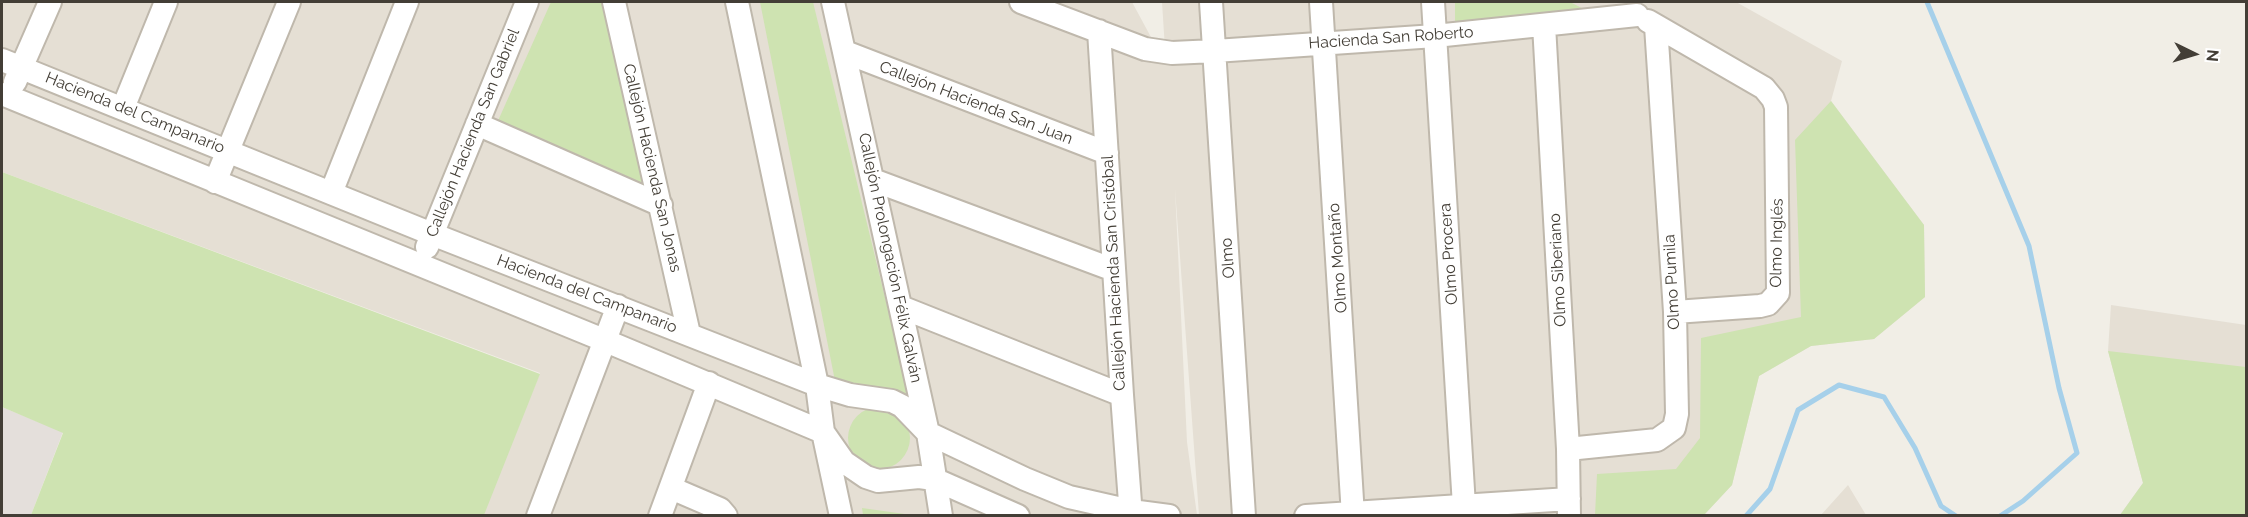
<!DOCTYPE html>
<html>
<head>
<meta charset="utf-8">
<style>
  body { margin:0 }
  #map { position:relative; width:2248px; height:517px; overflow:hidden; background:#f1eee6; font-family:Raleway,sans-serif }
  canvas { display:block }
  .frame { position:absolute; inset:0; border:3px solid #433e36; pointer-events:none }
  .north { position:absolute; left:2164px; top:24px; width:60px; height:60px; -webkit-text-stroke:4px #fff; paint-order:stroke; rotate:95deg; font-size:16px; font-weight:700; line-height:24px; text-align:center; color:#433e36 }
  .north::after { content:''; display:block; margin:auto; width:21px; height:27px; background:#433e36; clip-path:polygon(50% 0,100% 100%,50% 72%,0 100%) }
</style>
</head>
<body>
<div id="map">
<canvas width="2248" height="517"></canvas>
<div class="frame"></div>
<div class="north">N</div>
</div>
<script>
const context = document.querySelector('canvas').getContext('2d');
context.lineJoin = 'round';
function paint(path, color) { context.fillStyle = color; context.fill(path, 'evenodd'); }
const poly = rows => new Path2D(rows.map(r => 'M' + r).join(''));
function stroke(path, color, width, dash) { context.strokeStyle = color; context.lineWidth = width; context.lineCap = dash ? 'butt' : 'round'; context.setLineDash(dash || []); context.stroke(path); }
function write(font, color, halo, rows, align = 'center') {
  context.font = font + ' Raleway,sans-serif'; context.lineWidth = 4.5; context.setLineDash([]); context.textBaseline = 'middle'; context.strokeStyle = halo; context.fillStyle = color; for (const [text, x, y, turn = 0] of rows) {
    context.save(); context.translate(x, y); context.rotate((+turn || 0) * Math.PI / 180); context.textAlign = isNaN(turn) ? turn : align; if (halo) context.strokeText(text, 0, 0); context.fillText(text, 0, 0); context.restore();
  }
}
paint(poly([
  [2,2,1132,2,1166,65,1162,2,1736,2,1842,61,1831,101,1924,225,1925,297,1874,339,1811,346,1759,376,1732,485,1704,515,1199,515,1175,189,1187,442,1197,515,482,515,540,373,2,172],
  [2111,305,2246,325,2246,515,2120,515,2143,483,2108,351],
  [1848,485,1866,515,1821,515]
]), '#e5dfd4');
paint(poly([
  [2,407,63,432,31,515,2,515]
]), '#e4dfdb');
paint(poly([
  [551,2,604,2,643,184,497,123],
  [760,2,813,2,909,396,836,386],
  [1455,2,1570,2,1607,21,1455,26],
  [1831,101,1924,225,1925,297,1874,339,1811,346,1759,376,1732,485,1704,515,1595,515,1597,474,1676,469,1700,438,1701,338,1801,317,1795,140],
  [2,172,540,374,484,515,31,515,63,433,2,407],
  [2108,351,2246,367,2246,515,2120,515,2143,483],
  '848 438a31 31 0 1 1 62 0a31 31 0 1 1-62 0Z',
  [862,508,912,515,863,515]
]), '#cee3b1');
stroke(poly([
  [1927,2,2029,246,2059,388,2077,453,2023,501,2000,516],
  [1746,516,1770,489,1798,410,1839,385,1884,397,1915,448,1941,506,1956,516]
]), '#a6d0ea', 5);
const minor = poly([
  [614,2,689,334],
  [737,2,817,385,823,432,841,516],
  [833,2,928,433,941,516],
  [1021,2,1145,49,1172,53,1215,51,1435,36,1637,15],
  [1211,2,1244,516],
  [1321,2,1353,516],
  [1433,2,1464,506],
  [1648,21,1764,88,1773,99,1776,107,1778,293,1768,304,1760,306,1675,312],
  [1544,25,1568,449,1569,516],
  [1099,31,1122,395,1131,516],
  [845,52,1107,153],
  [2,60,432,234,817,385,850,395,892,401,902,406,928,433,1025,479,1069,497,1131,511,1169,516],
  [15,82,50,2],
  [2,94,606,341,823,432,844,462,866,477,878,481,919,477,934,479,1018,516],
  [123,108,166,2],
  [477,124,661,205],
  [873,180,1114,270],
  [215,182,289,2],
  [331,193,407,2],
  [427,247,527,2],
  [901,307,1122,395],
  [1568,449,1657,440,1674,428,1677,414,1675,312,1656,26],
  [671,488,720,509,726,516],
  [538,516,618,306],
  [660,516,709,383],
  [1306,516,1569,499]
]);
stroke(minor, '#bfb8ac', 26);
stroke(minor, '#fff', 22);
write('16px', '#433e36', '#fff', [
  ["Hacienda San Roberto",1391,38,-4],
  ["Callejón Hacienda San Juan",976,103,21],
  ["Hacienda del Campanario",135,113,22],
  ["Callejón Hacienda San Gabriel",473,133,-68],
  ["Callejón Hacienda San Jonas",652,168,77],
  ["Olmo Inglés",1777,243,-89],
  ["Olmo Procera",1449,254,-94],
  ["Callejón Prolongación Félix Galván",890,258,78],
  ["Olmo",1228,258,-94],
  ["Olmo Montaño",1338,258,-94],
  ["Olmo Siberiano",1558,270,-93],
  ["Callejón Hacienda San Cristóbal",1114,273,-93],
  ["Olmo Pumila",1672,282,-93],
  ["Hacienda del Campanario",587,294,21]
]);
</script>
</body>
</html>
